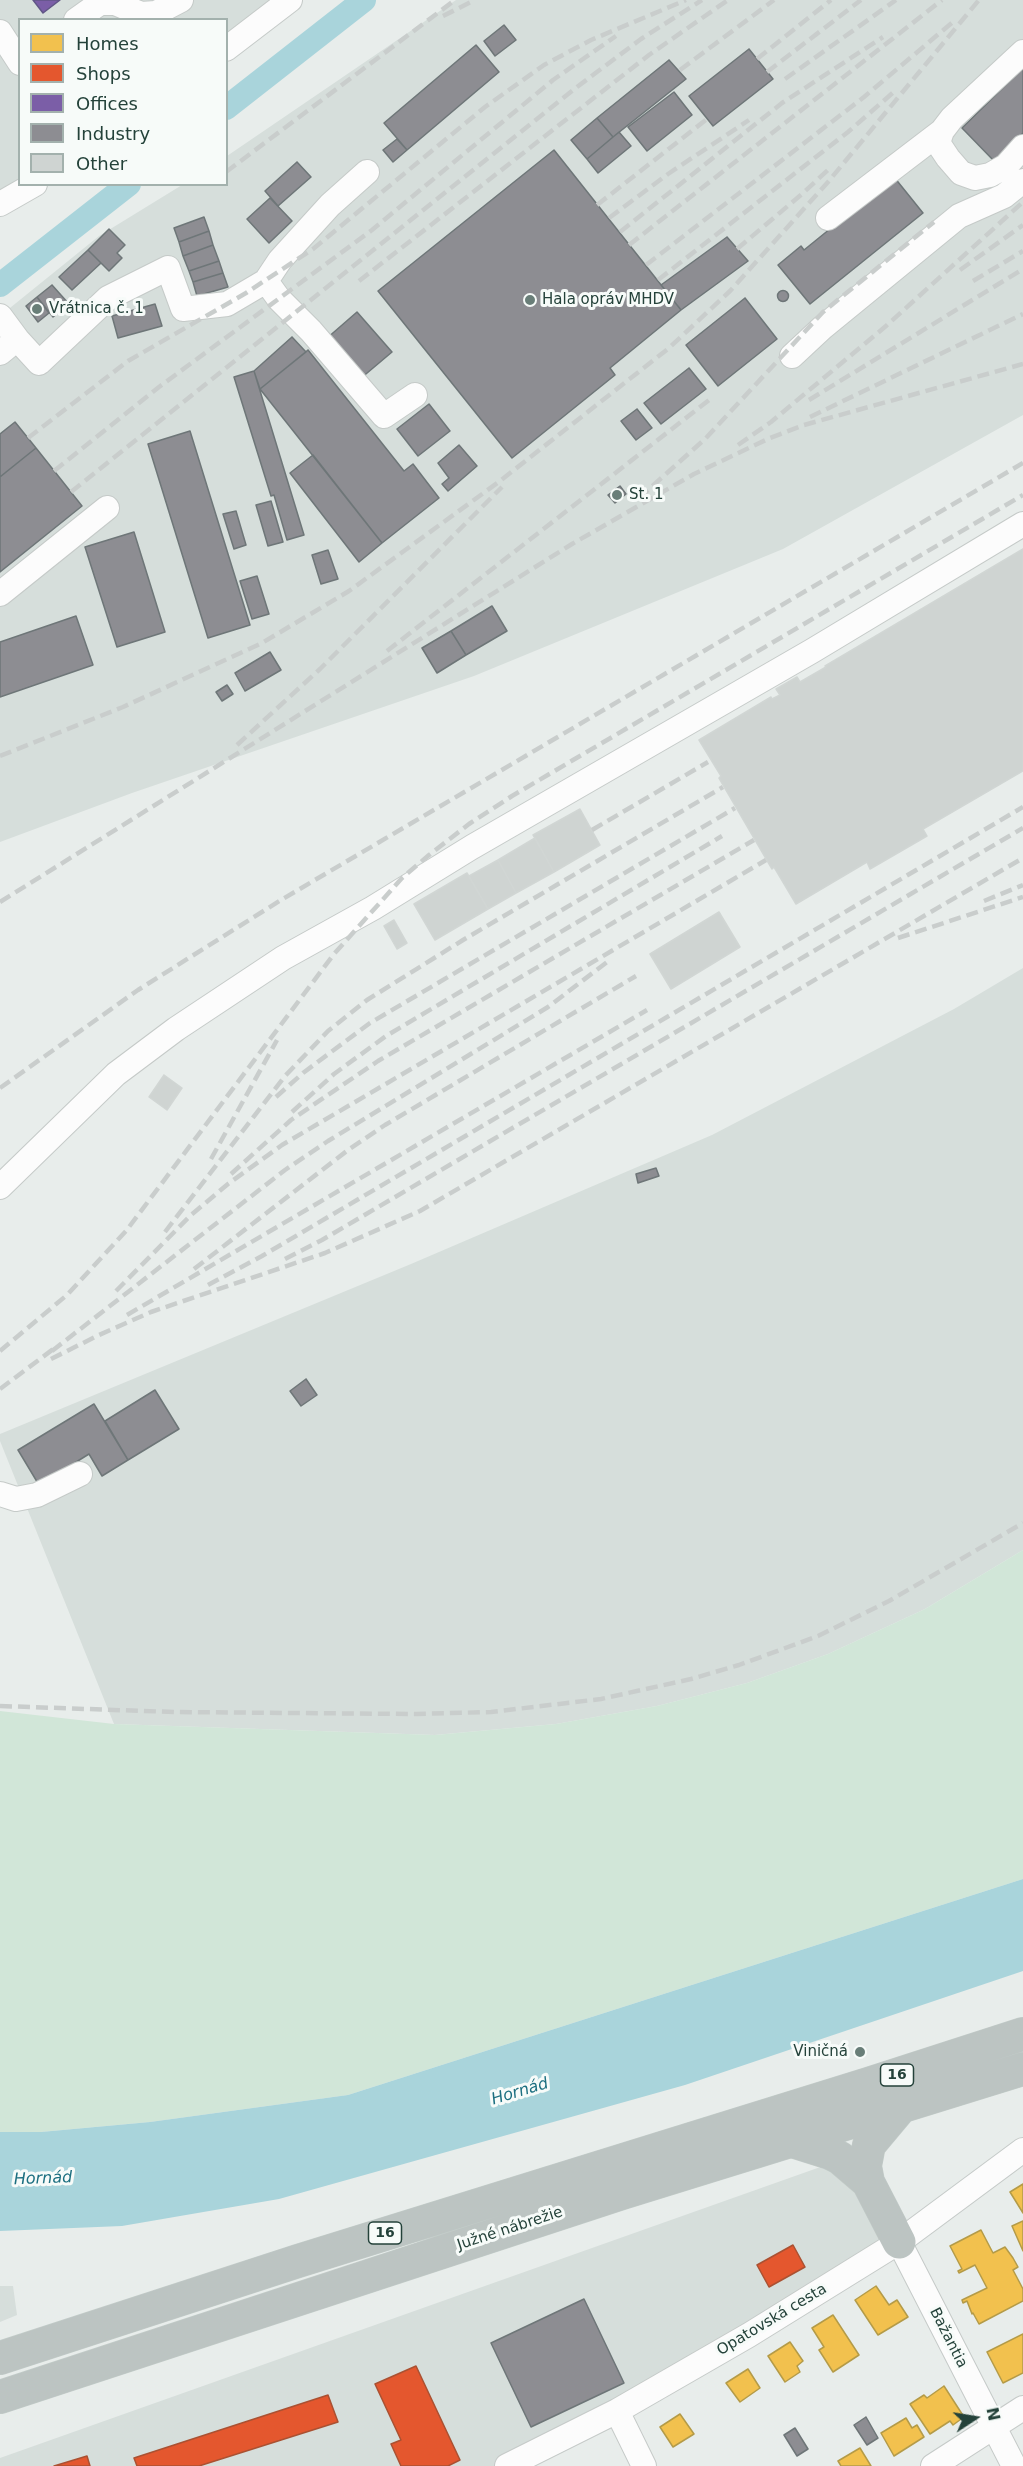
<!DOCTYPE html>
<html>
<head>
<meta charset="utf-8">
<style>
  body { margin:0 }
  #map { position:relative; width:1023px; height:2466px; overflow:hidden; background:#e8edeb; font-family:"DejaVu Sans",sans-serif }
  canvas { display:block }
  .legend { position:absolute; left:18px; top:18px; width:210px; height:168px; box-sizing:border-box; background:#f7fbf9; border:2px solid #a3b1ad; margin:0; padding:8px 10px; list-style:none; font-size:18px; color:#24423a }
  .legend li { display:flex; align-items:center; gap:12px; height:30px }
  .legend b { width:30px; border:2px solid #a3b1ad }
  .north { position:absolute; left:945px; top:2388px; width:60px; height:60px; -webkit-text-stroke:4px #f7fbf9; paint-order:stroke; rotate:78deg; font-size:16px; font-weight:700; line-height:24px; text-align:center; color:#24423a }
  .north::after { content:''; display:block; margin:auto; width:21px; height:27px; background:#24423a; clip-path:polygon(50% 0,100% 100%,50% 72%,0 100%) }
</style>
</head>
<body>
<div id="map">
<canvas width="1023" height="2466"></canvas>
<ul class="legend">
<li><b style="height:16px;background:#f2c14e"></b>Homes</li>
<li><b style="height:16px;background:#e4572e"></b>Shops</li>
<li><b style="height:16px;background:#7b5ea7"></b>Offices</li>
<li><b style="height:16px;background:#8d8d92"></b>Industry</li>
<li><b style="height:16px;background:#cfd4d2"></b>Other</li>
</ul>
<div class="north">N</div>
</div>
<script>
const context = document.querySelector('canvas').getContext('2d');
context.lineJoin = 'round';
function paint(path, color) { context.fillStyle = color; context.fill(path, 'evenodd'); }
const poly = rows => new Path2D(rows.map(r => 'M' + r).join(''));
function stroke(path, color, width, dash) { context.strokeStyle = color; context.lineWidth = width; context.lineCap = dash ? 'butt' : 'round'; context.setLineDash(dash || []); context.stroke(path); }
function write(font, color, halo, rows, align = 'center') {
  context.font = font + ' "DejaVu Sans",sans-serif'; context.lineWidth = 6; context.setLineDash([]); context.textBaseline = 'middle'; context.strokeStyle = halo; context.fillStyle = color; for (const [text, x, y, turn = 0] of rows) {
    context.save(); context.translate(x, y); context.rotate((+turn || 0) * Math.PI / 180); context.textAlign = isNaN(turn) ? turn : align; if (halo) context.strokeText(text, 0, 0); context.fillText(text, 0, 0); context.restore();
  }
}
paint(poly([
  [0,0,290,0,227,48,226,20,20,20,20,184,0,204],
  [456,0,1023,0,1023,415,783,549,474,676,132,793,0,842,0,316,99,236,182,185,226,184,227,156],
  [1023,968,1023,1550,925,1609,828,1654,747,1683,657,1706,556,1724,435,1735,114,1724,0,1441,0,1434,411,1264,712,1135,954,1009],
  [826,2165,843,2171,899,2242,507,2466,0,2466,0,2458],
  [0,2286,13,2286,17,2315,0,2322]
]), '#d6dedb');
paint(poly([
  [1023,1550,1023,1879,348,2095,150,2122,41,2132,0,2132,0,1711,114,1724,435,1735,556,1724,657,1706,747,1683,828,1654,925,1609]
]), '#d1e6d8');
paint(poly([
  [1023,1879,1023,1971,685,2085,279,2199,122,2226,0,2231,0,2132,41,2132,150,2122,348,2095]
]), '#a9d4db');
const homes = poly([
  [1023,2184,1023,2213,1010,2192,1023,2184],
  [1023,2221,1023,2251,1012,2226,1023,2221],
  [981,2230,993,2253,1005,2247,1013,2258,1018,2267,1013,2270,1023,2289,1023,2301,979,2324,973,2313,972,2314,967,2301,963,2303,962,2300,987,2288,975,2265,959,2273,958,2271,962,2269,950,2246,981,2230],
  [876,2286,889,2305,897,2300,908,2317,878,2335,855,2300,876,2286],
  [833,2315,859,2355,833,2372,819,2350,824,2347,812,2328,833,2315],
  [1023,2334,1023,2373,1003,2383,987,2352,1023,2334],
  [790,2342,803,2361,797,2366,800,2372,785,2382,768,2356,790,2342],
  [748,2369,760,2388,740,2402,726,2383,748,2369],
  [944,2386,964,2417,953,2425,950,2421,930,2434,910,2404,924,2395,927,2398,944,2386],
  [680,2414,694,2434,673,2447,660,2427,680,2414],
  [906,2418,912,2428,917,2425,924,2437,894,2456,881,2433,906,2418],
  [860,2448,871,2466,841,2466,838,2461,860,2448]
]);
paint(homes, '#f2c14e');
stroke(homes, '#b49b48', 1.5);
const shops = poly([
  [793,2245,805,2267,769,2287,757,2265,793,2245],
  [416,2366,460,2460,448,2466,401,2466,391,2444,401,2440,375,2384,416,2366],
  [328,2395,338,2422,199,2466,137,2466,134,2458,328,2395],
  [87,2456,90,2466,54,2466,87,2456]
]);
paint(shops, '#e4572e');
stroke(shops, '#aa5132', 1.5);
const offices = poly([
  [33,0,60,0,43,13,33,0]
]);
paint(offices, '#7b5ea7');
stroke(offices, '#615686', 1.5);
const industry = poly([
  [504,25,516,40,495,56,484,41,504,25],
  [476,45,499,72,407,150,384,123,476,45],
  [749,49,773,79,713,126,689,96,749,49],
  [669,60,686,79,613,137,597,118,669,60],
  [1023,68,1023,133,995,162,962,128,1023,68],
  [674,92,692,115,647,151,628,127,674,92],
  [597,118,613,137,587,159,571,140,597,118],
  [619,132,631,146,598,173,587,159,619,132],
  [397,139,407,150,393,162,383,150,397,139],
  [554,150,681,310,610,368,615,375,512,458,378,291,554,150],
  [297,162,311,177,278,206,265,191,297,162],
  [894,177,923,213,810,304,778,265,801,246,804,250,894,177],
  [270,198,292,221,269,243,247,219,270,198],
  [204,217,209,231,179,242,174,228,204,217],
  [109,229,125,245,117,253,122,258,109,271,88,250,109,229],
  [209,231,213,245,183,256,179,242,209,231],
  [727,237,748,261,681,310,661,285,727,237],
  [213,245,219,261,189,271,183,256,213,245],
  [88,250,101,263,72,290,59,277,88,250],
  [219,261,223,273,193,282,189,271,219,261],
  [223,273,228,287,197,296,193,282,223,273],
  [52,285,69,304,53,317,37,297,52,285],
  '777.5 296a5.5 5.5 0 1 1 11 0a5.5 5.5 0 1 1-11 0Z',
  [37,297,49,313,38,322,26,306,37,297],
  [745,298,777,339,718,386,686,345,745,298],
  [155,304,162,326,118,338,112,316,155,304],
  [357,312,392,352,360,379,326,339,357,312],
  [292,337,306,352,260,389,254,371,292,337],
  [308,350,404,471,413,464,439,498,382,543,260,389,308,350],
  [689,368,706,389,661,424,644,403,689,368],
  [254,371,304,535,287,540,274,495,271,496,234,377,254,371],
  [429,404,450,431,418,456,397,429,429,404],
  [637,409,652,428,636,440,621,421,637,409],
  [15,422,36,448,0,477,0,434,15,422],
  [190,431,250,625,208,638,148,444,190,431],
  [459,445,477,466,448,491,442,484,449,478,438,463,459,445],
  [36,448,82,506,0,572,0,477,36,448],
  [313,455,382,543,359,562,290,473,313,455],
  [620,486,626,494,615,503,608,495,620,486],
  [271,501,283,542,268,546,256,505,271,501],
  [236,511,246,545,234,549,223,514,236,511],
  [134,532,165,632,117,647,85,547,134,532],
  [328,550,338,579,321,584,312,555,328,550],
  [257,576,269,614,252,619,240,581,257,576],
  [492,606,507,631,466,655,451,631,492,606],
  [76,616,93,665,0,697,0,642,76,616],
  [451,631,466,655,437,673,422,648,451,631],
  [270,652,281,670,245,691,235,673,270,652],
  [227,685,233,694,222,701,216,692,227,685],
  [656,1168,659,1176,638,1183,636,1174,656,1168],
  [306,1379,317,1395,301,1406,290,1391,306,1379],
  [155,1390,179,1429,128,1460,105,1421,155,1390],
  [94,1404,128,1460,102,1476,89,1454,39,1485,18,1450,94,1404],
  [584,2299,624,2383,531,2427,491,2343,584,2299],
  [866,2417,878,2438,867,2445,854,2425,866,2417],
  [795,2428,808,2449,797,2456,784,2435,795,2428]
]);
paint(industry, '#8d8d92');
stroke(industry, '#6e7678', 1.5);
stroke(poly([
  [226,108,364,0],
  [0,285,129,184]
]), '#a9d4db', 24);
const building = poly([
  [1023,549,1023,771,923,829,927,836,870,869,867,862,796,904,774,867,772,869,719,778,721,776,699,740,771,697,772,699,780,695,776,689,797,677,800,682,826,667,825,666,1023,549],
  [580,809,600,845,554,872,533,835,580,809],
  [535,838,554,872,516,893,498,860,535,838],
  [498,860,516,893,488,909,469,876,498,860],
  [467,873,488,909,435,940,414,904,467,873],
  [719,912,740,947,671,989,650,954,719,912],
  [394,920,407,943,397,949,384,926,394,920],
  [164,1075,182,1088,167,1110,149,1097,164,1075]
]);
paint(building, '#cfd4d2');
stroke(building, '#d1d6d4', 1.5);
const minor = poly([
  [76,20,100,3,115,3,141,14,156,13,181,0],
  [0,32,20,63],
  [226,49,290,0],
  [1023,52,952,118,942,131,938,143,948,158,961,173,975,178,990,175,1006,166,1023,147],
  [0,204,35,184],
  [828,218,942,131],
  [266,281,279,299,311,331,384,416,415,395],
  [0,316,17,339,0,353],
  [17,339,39,363,108,298,168,268,183,309,227,304,266,281,280,260,330,205,367,172],
  [792,356,822,328,959,216,1004,196,1023,181],
  [0,594,107,508],
  [0,1187,116,1074,176,1029,283,958,373,908,472,847,812,651,1023,524],
  [0,1494,16,1499,37,1495,80,1474],
  [899,2242,1014,2466],
  [617,2411,644,2466],
  [507,2466,617,2411,749,2335,899,2242,1023,2150],
  [933,2466,1023,2408]
]);
const highway = poly([
  [792,2141,830,2153,840,2158,868,2182],
  [899,2242,868,2182,865,2166,869,2145,900,2108],
  [0,2358,298,2261,868,2084,1023,2034],
  [0,2397,622,2193,1023,2069]
]);
stroke(minor, '#c5cac8', 26);
stroke(highway, '#c3ccc9', 34);
stroke(minor, '#fcfcfc', 24);
stroke(highway, '#bcc4c2', 33);
stroke(poly([
  [443,16,475,0],
  [757,59,831,0],
  [680,70,774,0],
  [767,72,861,0],
  [785,79,896,0],
  [226,172,455,0],
  [597,205,707,119],
  [609,218,668,174,749,120],
  [620,232,782,103,883,37],
  [629,245,942,0],
  [737,249,802,194,830,168],
  [646,265,864,97,954,21],
  [960,270,1023,225],
  [658,280,848,132,896,90],
  [359,281,649,55,728,0],
  [973,281,1023,251],
  [809,400,1023,269],
  [810,417,1023,314],
  [28,438,128,361,246,293,313,249,485,107,544,65,591,40,686,0],
  [738,445,771,422,886,326,1023,202],
  [54,471,159,387,372,230,553,80,616,36],
  [71,492,577,87,641,39,702,0],
  [639,498,705,439,823,312,934,222],
  [387,651,709,400],
  [237,745,320,669,502,487],
  [0,756,123,707,262,643,349,591,500,481,669,348,730,291,828,182,979,0],
  [592,830,708,762],
  [984,901,1023,885],
  [0,902,572,544,694,474,770,438,804,425,1023,364],
  [898,938,1023,897],
  [0,1088,138,990,281,900,1023,463],
  [276,1097,303,1073,370,1023,735,808],
  [292,1112,334,1074,386,1036,722,836],
  [211,1159,277,1040],
  [231,1174,291,1120,378,1061,754,840],
  [165,1232,285,1076,328,1031,367,1000,463,940,723,787],
  [285,1259,322,1240,1023,828],
  [194,1269,348,1150,385,1125,636,976],
  [208,1285,262,1256,1023,807],
  [116,1291,191,1215,228,1184,282,1145,766,860],
  [127,1315,647,1010],
  [0,1351,67,1295,126,1231,334,954,402,878,429,855,469,824,512,796,1023,495],
  [52,1351,285,1170,328,1141,548,1007,611,959],
  [51,1359,99,1335,151,1312,325,1253,420,1211,1023,858],
  [0,1389,56,1347],
  [0,1706,174,1712,417,1714,491,1712,601,1699,691,1679,739,1665,818,1636,889,1601,1023,1523]
]), '#c9cdcc', 4.5, [12, 6]);
for (const [x, y, r, color] of [
  [530,300,6,"#697e78"],
  [37,309,6,"#697e78"],
  [617,495,6,"#697e78"],
  [860,2052,6,"#697e78"]
]) { const dot = new Path2D(); dot.arc(x, y, r, 0, 2 * Math.PI); context.fillStyle = color; context.fill(dot); stroke(dot, '#f7fbf9', 2); }
for (const [x, y, w] of [
  [897,2075,33],
  [385,2233,33]
]) { const box = new Path2D(); box.roundRect(x - w / 2, y - 11, w, 22, 4.5); context.fillStyle = '#f7fbf9'; context.fill(box); stroke(box, '#24423a', 1.5); }
write('bold 14px', '#24423a', null, [
  ["16",897,2075],
  ["16",385,2233]
]);
write('15px', '#24423a', '#f7fbf9', [
  ["Hala opráv MHDV",542,300],
  ["Vrátnica č. 1",49,309],
  ["St. 1",629,495],
  ["Viničná",848,2052,"right"]
], 'left');
write('15px', '#24423a', '#f7fbf9', [
  ["Južné nábrežie",510,2229,-18],
  ["Opatovská cesta",772,2320,-31],
  ["Bažantia",948,2338,63]
]);
write('italic 16px', '#1c6f80', '#f7fbf9', [
  ["Hornád",520,2092,-17],
  ["Hornád",43,2179,-2]
]);
</script>
</body>
</html>
